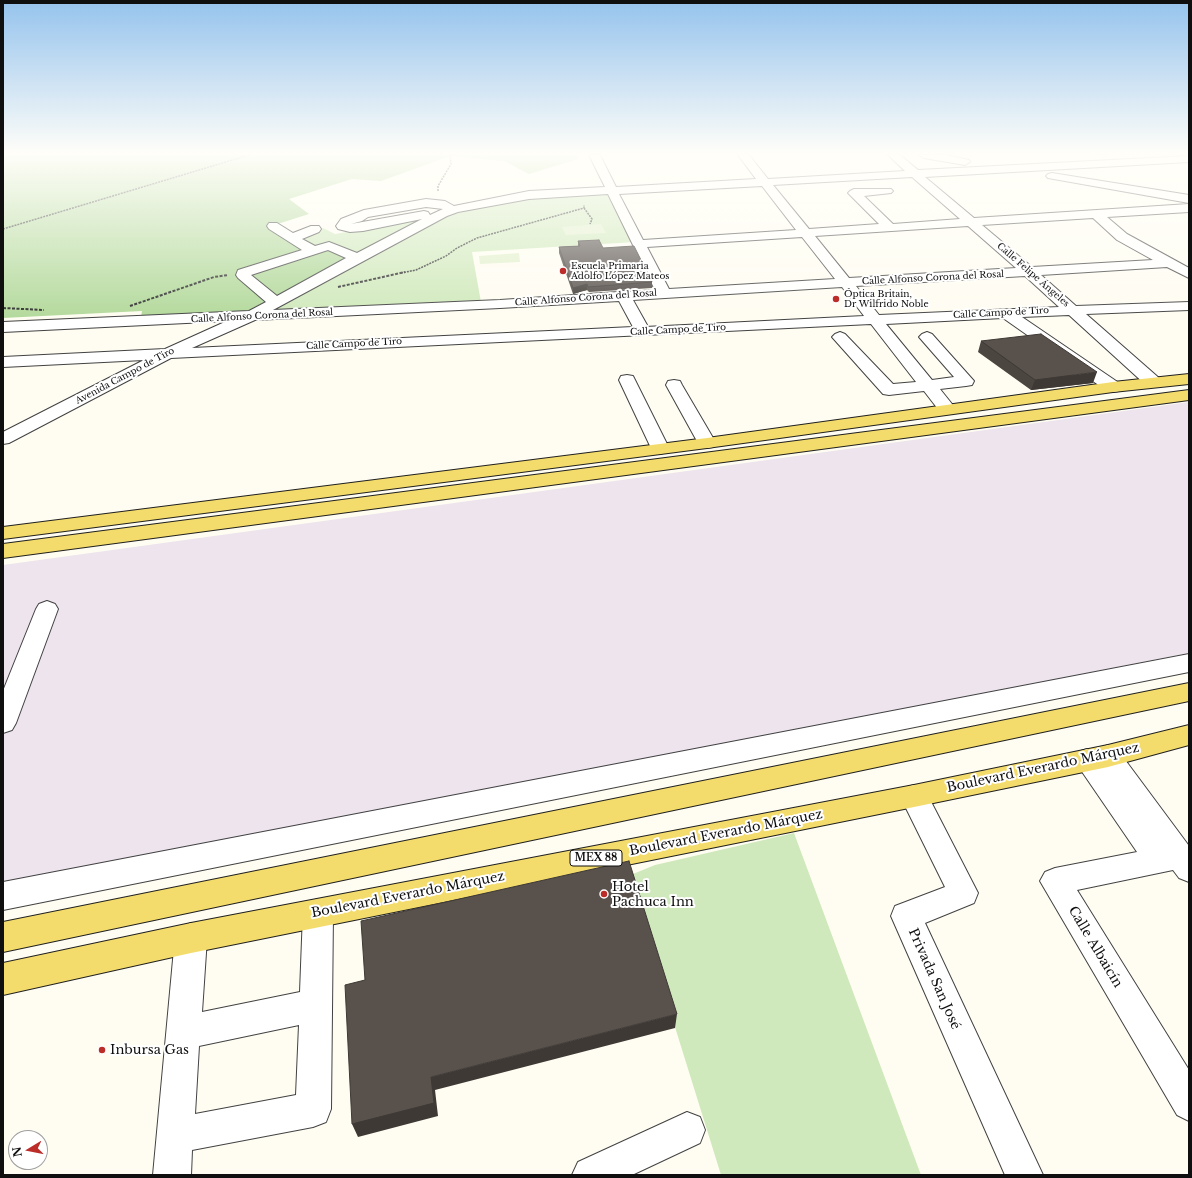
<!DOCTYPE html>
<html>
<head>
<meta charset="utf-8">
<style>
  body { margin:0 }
  #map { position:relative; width:1192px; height:1178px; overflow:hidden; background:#fffdf2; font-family:"Libre Baskerville",serif }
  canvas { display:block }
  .frame { position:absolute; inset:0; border:4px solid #0f0f0f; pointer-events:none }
  .north { position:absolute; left:8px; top:1130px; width:40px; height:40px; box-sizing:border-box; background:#fff; border:1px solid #9f9f9f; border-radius:50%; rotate:260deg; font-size:11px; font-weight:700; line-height:16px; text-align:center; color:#0f0f0f }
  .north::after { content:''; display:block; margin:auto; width:14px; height:18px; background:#bc2d2a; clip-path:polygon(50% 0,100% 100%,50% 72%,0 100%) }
</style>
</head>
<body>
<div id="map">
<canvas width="1192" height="1178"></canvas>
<div class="frame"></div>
<div class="north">N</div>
</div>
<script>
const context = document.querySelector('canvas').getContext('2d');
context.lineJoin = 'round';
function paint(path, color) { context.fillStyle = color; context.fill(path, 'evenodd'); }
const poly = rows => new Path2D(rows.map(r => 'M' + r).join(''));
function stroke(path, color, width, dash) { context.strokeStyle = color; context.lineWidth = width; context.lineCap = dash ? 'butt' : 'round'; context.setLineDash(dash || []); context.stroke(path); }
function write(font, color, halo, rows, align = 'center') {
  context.font = font + ' "Libre Baskerville",serif'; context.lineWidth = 4; context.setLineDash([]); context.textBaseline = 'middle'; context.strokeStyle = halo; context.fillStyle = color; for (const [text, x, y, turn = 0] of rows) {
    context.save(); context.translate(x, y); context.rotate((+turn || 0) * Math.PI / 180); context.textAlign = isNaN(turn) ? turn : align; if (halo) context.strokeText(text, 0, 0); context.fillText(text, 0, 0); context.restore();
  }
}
paint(poly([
  [1189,402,1189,653,3,885,3,565]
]), '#ede4ed');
paint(poly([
  [609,193,635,242,472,252,481,302,257,314,431,222,458,213,527,196],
  [418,220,422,222,359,254,331,242,314,246,299,236,323,228,335,234],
  [794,833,921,1175,721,1175,628,876,655,865]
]), '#d0e9bc');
paint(poly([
  [3,155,576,155,578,159,529,174,504,161,450,156,381,181,352,179,289,199,309,214,268,227,305,252,246,270,266,301,246,312,141,317,142,311,3,318],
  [325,249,347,259,276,297,249,273]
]), '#b3d99c');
paint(poly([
  [601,224,606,233,566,235,562,227],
  [519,253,520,262,480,264,479,256]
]), '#e2f0cd');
const minor = poly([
  [589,155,600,155,616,187,756,179,738,155,749,155,768,179,905,171,888,155,900,155,918,170,1189,156,1189,162,925,177,974,218,1189,204,1189,212,1107,217,1127,234,1189,268,1189,278,1167,267,1041,275,1076,306,1189,302,1189,310,1086,314,1159,378,1161,382,1159,386,1153,387,1147,386,1069,315,1022,317,1119,383,1121,387,1119,391,1113,392,1107,391,1003,318,886,324,932,380,954,377,919,337,922,334,927,332,932,334,974,381,972,385,966,386,940,389,956,409,953,413,947,414,941,413,924,391,889,395,883,394,832,337,835,334,840,332,845,334,893,384,916,382,871,324,171,358,9,443,3,444,3,432,144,360,3,367,3,357,165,349,227,321,3,332,3,322,249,311,266,302,238,278,236,275,238,270,302,250,269,229,267,226,269,223,277,223,293,233,311,226,319,226,321,229,319,232,302,239,315,246,329,242,357,253,422,219,363,231,350,232,338,229,336,226,341,219,364,210,426,199,445,201,454,206,529,191,605,187,589,155],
  [912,177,960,219,893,224,864,196,891,193,893,191,891,189,854,189,850,191,848,193,879,224,809,229,773,185,912,177],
  [762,186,796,230,643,240,619,194,762,186],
  [608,194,655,290,628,292,623,291,618,292,500,300,273,310,447,216,458,212,529,199,608,194],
  [426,207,443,209,430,215,428,212,424,211,351,224,362,221,368,217,426,207],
  [1093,218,1117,240,1153,260,1032,267,982,225,1093,218],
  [968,226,1016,268,849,278,815,236,968,226],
  [802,237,835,279,669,289,647,247,802,237],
  [328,250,346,258,277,296,251,275,328,250],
  [1025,276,1059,307,879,315,856,286,1025,276],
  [842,287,864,316,645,327,647,325,633,300,842,287],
  [619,301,633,327,192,348,255,320,500,308,619,301],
  [919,155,946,155,969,160,970,162,965,165,924,158,919,155],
  [1052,173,1189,195,1189,203,1048,178,1046,176,1048,174,1052,173],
  [627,375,633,376,669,448,666,452,660,454,654,452,651,448,619,380,621,376,627,375],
  [674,380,680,381,682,385,716,443,713,447,707,448,701,447,698,443,666,385,668,381,674,380],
  [47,601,55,604,58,609,16,723,12,730,3,733,3,691,36,609,39,604,47,601],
  [1189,654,1189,672,3,910,3,882,1189,654],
  [1108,745,1117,749,1189,846,1189,882,1179,878,1173,870,1077,890,1189,1070,1189,1121,1177,1115,1040,881,1045,872,1055,868,1137,852,1074,760,1078,752,1087,749,1097,753,1099,749,1108,745],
  [914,785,924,788,978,893,974,903,925,923,1043,1175,1005,1175,891,916,895,906,945,887,900,796,904,788,914,785],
  [318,899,329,903,333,913,331,1109,326,1122,313,1127,192,1150,191,1175,153,1175,175,938,180,928,191,923,202,928,207,938,202,1012,300,992,303,913,307,903,318,899],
  [299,1025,296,1095,195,1114,199,1046,299,1025],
  [687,1112,700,1117,705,1130,700,1143,632,1175,572,1175,578,1162,687,1112]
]);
const major = poly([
  [1189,374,1189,384,1113,392,707,448,3,539,3,527,707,438,1113,382,1189,374],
  [1189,390,1189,400,3,558,3,544,1189,390],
  [1189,683,1189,701,3,952,3,922,1189,683],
  [1189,725,1189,745,1108,767,914,807,191,953,3,995,3,963,191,923,914,785,1108,745,1189,725]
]);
stroke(minor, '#424242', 2);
stroke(major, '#202020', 2);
stroke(poly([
  [438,191,438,186,451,164,450,157,452,155],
  [584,208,592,219,590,224],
  [3,229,249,155],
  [401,273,416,270,446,256,457,248,477,238,584,208,584,205]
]), '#313131', 1.5, [2, 1]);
stroke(poly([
  [338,287,405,272],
  [130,306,214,277,228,275],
  [3,308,44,310]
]), '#313131', 2, [3, 1.5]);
paint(minor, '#fff');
paint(major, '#f4dc6c');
paint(poly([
  [578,241,603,248,652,282,652,288,589,292,587,290,573,294,559,253,559,247,578,246],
  [981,341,1093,383,1031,390,978,352]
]), '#4c4641');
paint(poly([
  [587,284,587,290,573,294,573,288],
  [1097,372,1093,383,1031,390,1035,380],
  [677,1014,675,1028,435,1090,438,1116,358,1137,352,1124,431,1077]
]), '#3e3935');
const building = poly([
  [599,240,603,248,634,246,652,282,588,287,587,284,573,288,559,247,580,246,578,241,599,240],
  [1041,334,1097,372,1035,380,981,341,1041,334],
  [629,861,677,1014,431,1077,434,1103,352,1124,345,985,365,980,361,921,629,861]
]);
paint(building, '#58514c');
stroke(building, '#3e3935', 1);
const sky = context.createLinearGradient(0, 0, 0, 320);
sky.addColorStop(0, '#95c3ed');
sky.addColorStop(0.48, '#fffef9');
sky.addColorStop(1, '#fffef900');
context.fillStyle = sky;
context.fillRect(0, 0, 1192, 320);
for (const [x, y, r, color] of [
  [563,271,4,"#bc2d2a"],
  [836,299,4,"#bc2d2a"],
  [604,894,4,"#bc2d2a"],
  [102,1050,4,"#bc2d2a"]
]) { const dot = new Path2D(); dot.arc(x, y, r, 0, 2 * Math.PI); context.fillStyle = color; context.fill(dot); stroke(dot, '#fff', 1.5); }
write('9px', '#0f0f0f', '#fff', [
  ["Escuela Primaria",571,266],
  ["Adolfo López Mateos",571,276],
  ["Óptica Britain,",844,294],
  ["Dr Wilfrido Noble",844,304]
], 'left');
write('9px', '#0f0f0f', '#fff', [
  ["Calle Felipe Ángeles",1033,275,41],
  ["Calle Alfonso Corona del Rosal",933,278,-3],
  ["Calle Alfonso Corona del Rosal",586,298,-4],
  ["Calle Campo de Tiro",1001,313,-3],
  ["Calle Alfonso Corona del Rosal",262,316,-3],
  ["Calle Campo de Tiro",678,330,-3],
  ["Calle Campo de Tiro",354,344,-3],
  ["Avenida Campo de Tiro",125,376,-28]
]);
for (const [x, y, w] of [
  [596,858,52]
]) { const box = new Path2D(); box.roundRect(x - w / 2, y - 8, w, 16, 3); context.fillStyle = '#fff'; context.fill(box); stroke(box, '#0f0f0f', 1); }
write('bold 10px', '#0f0f0f', null, [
  ["MEX 88",596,858]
]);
write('13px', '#0f0f0f', '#fff', [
  ["Boulevard Everardo Márquez",1043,768,-12],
  ["Boulevard Everardo Márquez",726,833,-11],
  ["Boulevard Everardo Márquez",408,895,-11],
  ["Calle Albaicín",1095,947,59],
  ["Privada San José",934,979,66]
]);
write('13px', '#0f0f0f', '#fff', [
  ["Hotel",612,887],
  ["Pachuca Inn",612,902],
  ["Inbursa Gas",110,1050]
], 'left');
</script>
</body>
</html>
